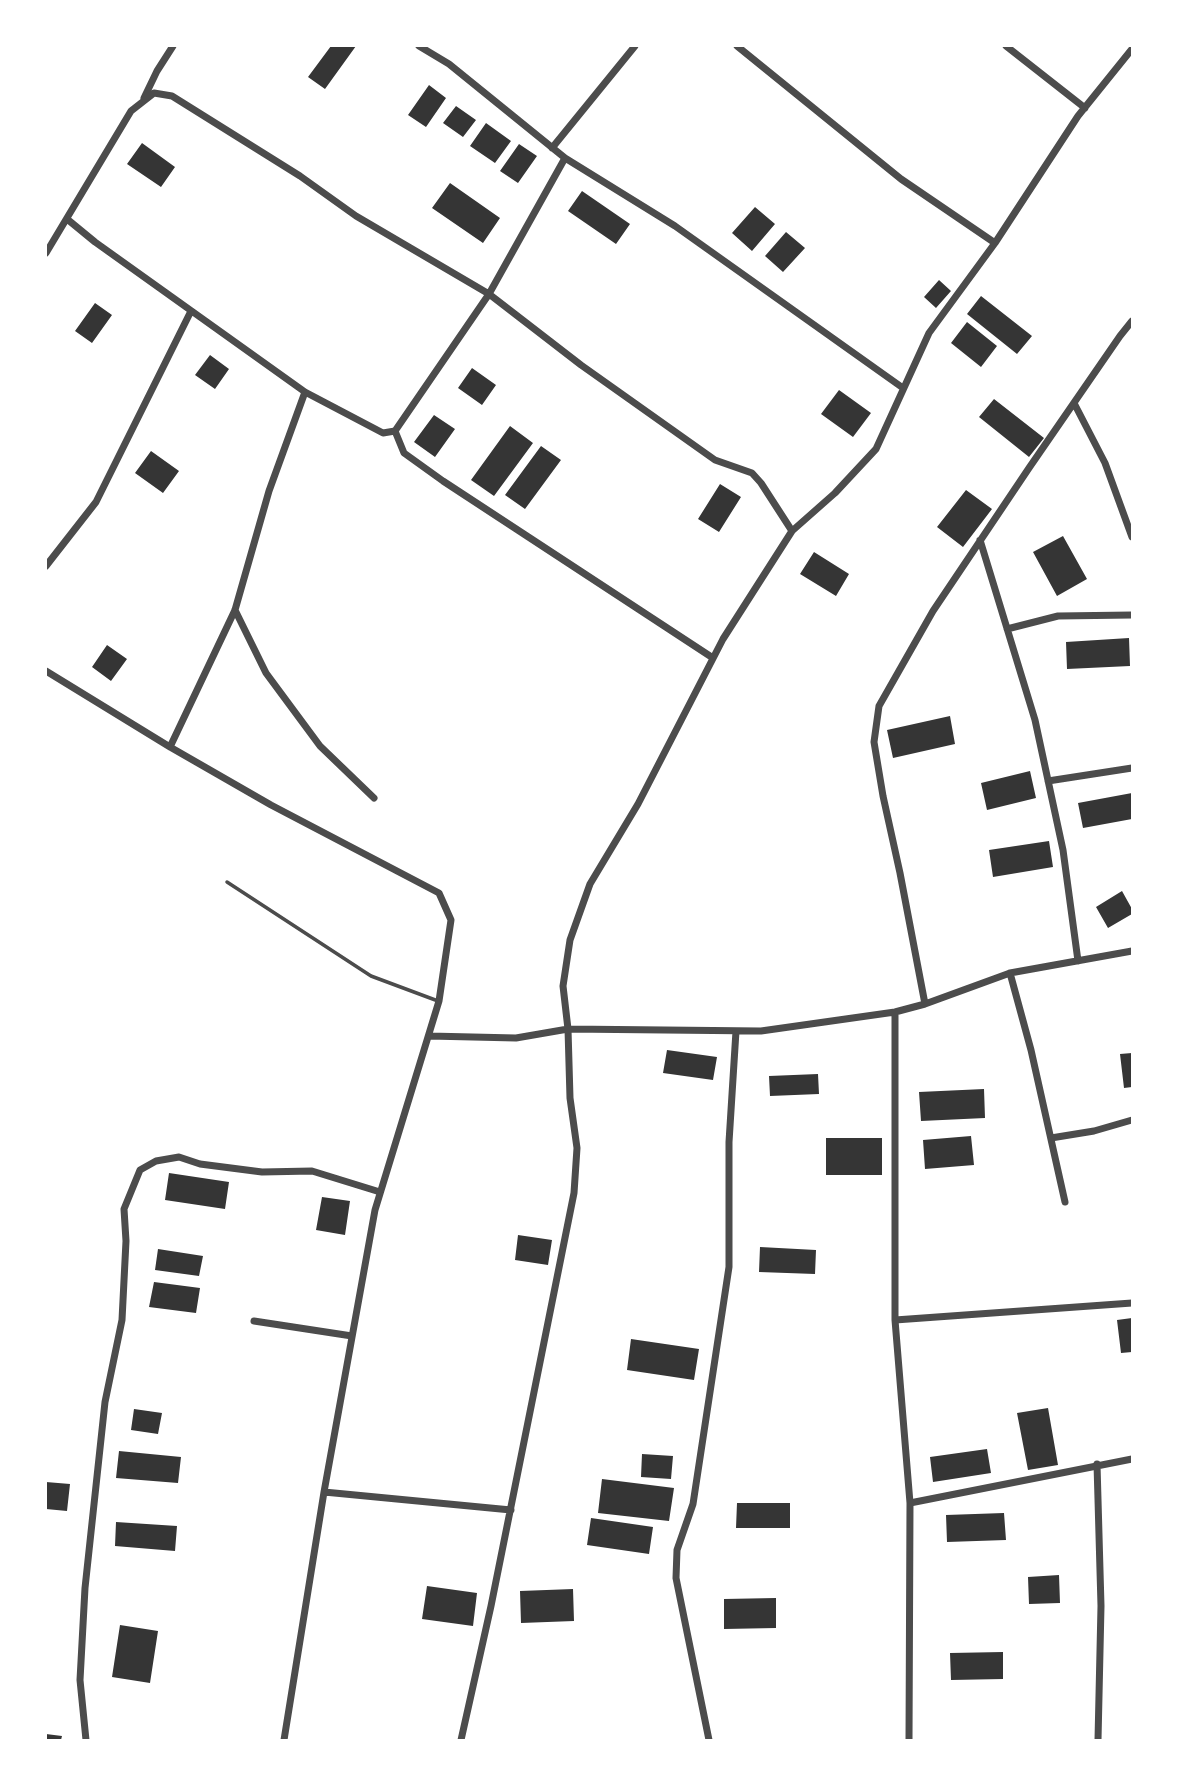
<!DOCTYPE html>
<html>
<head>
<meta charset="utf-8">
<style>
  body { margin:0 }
  #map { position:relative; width:1178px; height:1786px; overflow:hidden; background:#fff; font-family:"Sofia Sans Condensed",sans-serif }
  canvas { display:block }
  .frame { position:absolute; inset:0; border:47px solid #fff; pointer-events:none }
</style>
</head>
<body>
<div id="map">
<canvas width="1178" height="1786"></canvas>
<div class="frame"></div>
</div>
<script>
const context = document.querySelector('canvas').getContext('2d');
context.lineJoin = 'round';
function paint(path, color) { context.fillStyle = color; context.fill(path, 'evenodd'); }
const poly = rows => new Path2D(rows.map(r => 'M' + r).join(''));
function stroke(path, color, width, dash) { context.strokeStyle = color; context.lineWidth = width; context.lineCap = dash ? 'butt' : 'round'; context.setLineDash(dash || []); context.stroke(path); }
paint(poly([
  [331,46,356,46,325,89,308,77],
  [429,85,446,98,426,127,408,115],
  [456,106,476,120,463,137,443,123],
  [486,123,511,141,495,163,470,146],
  [142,143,175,167,161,187,127,164],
  [519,144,537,156,518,183,500,171],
  [450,183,500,218,483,243,432,208],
  [582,191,630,224,616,244,568,211],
  [755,207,775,224,752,251,732,233],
  [786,232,805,248,783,272,765,256],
  [939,280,951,291,936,308,924,297],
  [981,296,1032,336,1017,354,967,314],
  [95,303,112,315,92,343,75,331],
  [967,322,997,346,981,367,951,343],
  [210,355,229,369,215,389,195,375],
  [472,368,496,385,482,405,458,388],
  [839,390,871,413,853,437,821,414],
  [994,399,1044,438,1029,457,979,417],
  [434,415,455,429,435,457,414,442],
  [510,426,533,443,494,496,471,480],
  [541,446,561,460,525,509,505,495],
  [151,451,179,471,163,493,135,473],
  [720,484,741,497,719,532,698,519],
  [966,490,992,509,963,547,937,527],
  [1063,536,1087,579,1057,596,1033,552],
  [814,552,849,574,836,596,800,574],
  [1129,638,1130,666,1067,669,1066,642],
  [107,645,127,659,111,681,92,667],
  [950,716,955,744,893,758,887,730],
  [1030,771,1036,798,987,810,981,783],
  [1132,793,1132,819,1083,828,1078,803],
  [1049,841,1053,867,993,877,989,850],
  [1122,891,1132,909,1132,914,1108,928,1096,907],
  [667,1050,717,1057,713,1080,663,1073],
  [1132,1053,1132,1087,1124,1088,1120,1054],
  [818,1074,819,1094,770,1096,769,1076],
  [984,1089,985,1118,921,1121,919,1092],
  [971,1136,974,1165,925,1169,923,1140],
  [826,1138,882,1138,882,1175,826,1175],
  [169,1173,229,1182,225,1209,165,1200],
  [322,1197,350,1201,345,1235,316,1230],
  [518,1235,552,1240,548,1265,515,1260],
  [760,1247,816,1250,815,1274,759,1272],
  [158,1249,203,1256,199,1276,155,1270],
  [154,1282,200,1288,196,1313,149,1307],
  [1132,1318,1132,1352,1121,1353,1117,1320],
  [631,1339,699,1349,694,1380,627,1370],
  [1048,1408,1058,1465,1028,1470,1017,1413],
  [134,1409,162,1413,158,1434,131,1430],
  [987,1449,991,1473,933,1482,930,1457],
  [119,1451,181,1457,178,1483,116,1478],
  [642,1454,673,1456,671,1479,641,1477],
  [602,1479,674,1488,669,1521,598,1513],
  [46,1482,70,1484,67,1511,46,1509],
  [737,1503,790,1503,790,1528,736,1528],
  [1004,1513,1006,1540,947,1542,946,1515],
  [591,1518,653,1527,649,1554,587,1545],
  [116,1522,177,1526,175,1551,115,1546],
  [1059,1575,1060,1603,1029,1604,1028,1577],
  [427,1586,477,1593,473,1626,422,1619],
  [573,1589,574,1621,521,1623,520,1591],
  [776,1598,776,1628,724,1629,724,1599],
  [120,1625,158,1631,150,1683,112,1677],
  [1003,1652,1003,1679,951,1680,950,1653],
  [46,1734,62,1736,61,1740,46,1740]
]), '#353535');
stroke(poly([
  [227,882,371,976,438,1001]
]), '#4c4c4c', 3.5);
stroke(poly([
  [419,46,449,64,565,158,675,226,903,388],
  [737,46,901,179,995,243],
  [1006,46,1085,108],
  [144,98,157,71,173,46],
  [552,148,635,46],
  [67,219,95,242,305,392,383,433,395,431,489,294,565,158],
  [46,253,131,111,154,93,172,96,300,176,356,216,489,294,581,365,715,460,752,473,761,483,792,531],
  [1074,403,1105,463,1132,537],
  [395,431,404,453,443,481,713,658],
  [980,540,1035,720,1063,850,1078,961],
  [46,566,96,502,191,311],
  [235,610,266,673,320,746,374,798],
  [1007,629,1058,616,1132,615],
  [46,671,170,747,271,805,439,893,451,920,439,1001,375,1210,324,1492,284,1740],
  [170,747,235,610,269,491,305,392],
  [1048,781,1132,768],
  [1010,973,1031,1050,1065,1202],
  [925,1004,900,873,883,796,874,742,879,706,933,611,1029,468,1120,336,1132,321],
  [895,1012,895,1320,910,1503,909,1740],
  [429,1036,516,1038,568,1029,761,1031,895,1012,925,1004,1010,973,1132,951],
  [1051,1138,1094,1131,1132,1120],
  [895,1320,1132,1303],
  [254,1321,352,1336],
  [1097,1464,1101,1606,1098,1740],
  [324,1492,511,1510],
  [910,1503,1132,1459],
  [86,1740,80,1680,85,1588,105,1402,122,1320,126,1241,124,1209,140,1170,156,1161,179,1157,200,1164,262,1172,312,1171,380,1192],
  [461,1740,491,1606,574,1193,577,1148,570,1098,568,1029,563,986,570,940,590,884,638,804,723,639,792,531,835,493,876,449,929,333,995,243,1078,116,1132,49],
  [709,1740,676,1578,677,1550,693,1504,729,1267,729,1142,736,1031]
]), '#4c4c4c', 7);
</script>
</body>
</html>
